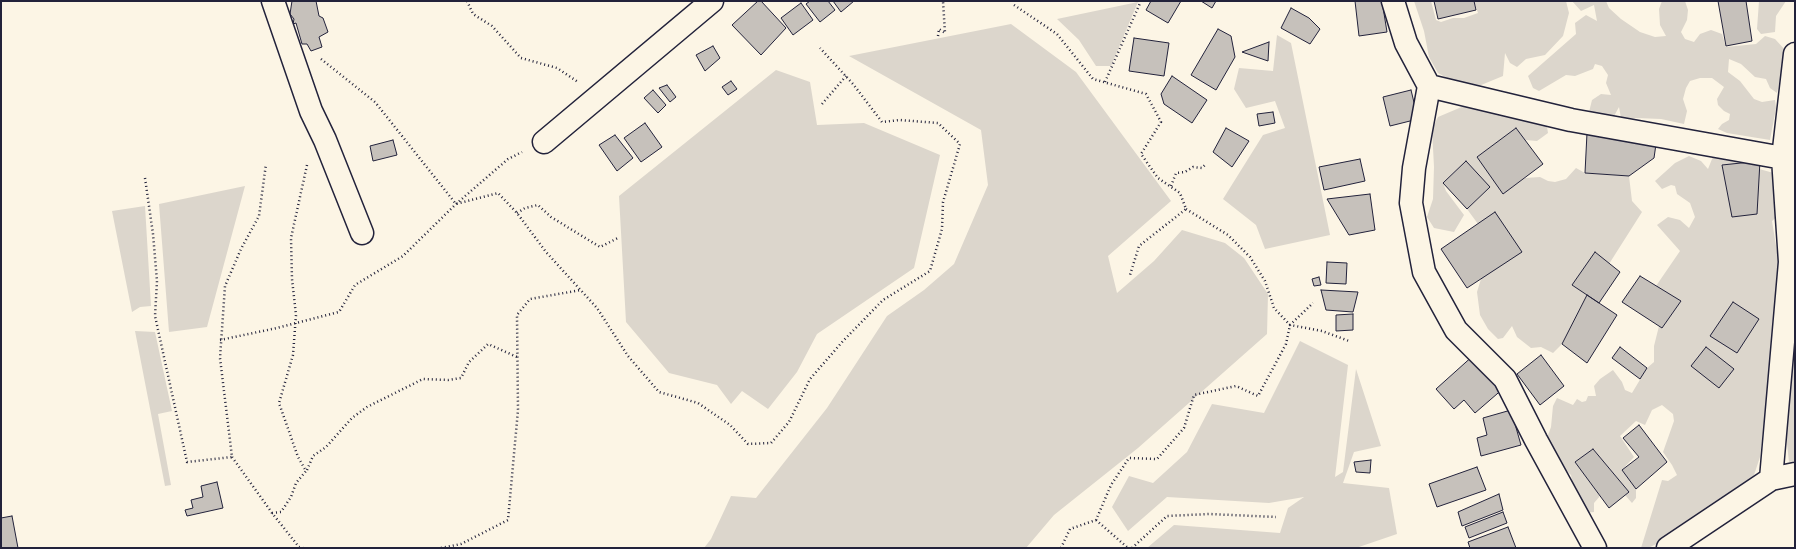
<!DOCTYPE html>
<html>
<head>
<meta charset="utf-8">
<style>
  body { margin:0 }
  #map { position:relative; width:1796px; height:549px; overflow:hidden; background:#fcf5e5; font-family:"Balsamiq Sans",sans-serif }
  canvas { display:block }
  .frame { position:absolute; inset:0; border:2px solid #22223b; pointer-events:none }
</style>
</head>
<body>
<div id="map">
<canvas width="1796" height="549"></canvas>
<div class="frame"></div>
</div>
<script>
const context = document.querySelector('canvas').getContext('2d');
context.lineJoin = 'round';
function paint(path, color) { context.fillStyle = color; context.fill(path, 'evenodd'); }
const poly = rows => new Path2D(rows.map(r => 'M' + r).join(''));
function stroke(path, color, width, dash) { context.strokeStyle = color; context.lineWidth = width; context.lineCap = dash ? 'butt' : 'round'; context.setLineDash(dash || []); context.stroke(path); }
paint(poly([
  [1414,1,1431,1,1436,20,1441,22,1453,18,1464,18,1478,13,1474,1,1566,1,1569,13,1563,36,1545,55,1526,59,1517,67,1510,63,1505,53,1503,76,1469,90,1438,73,1429,57,1424,31],
  [1572,1,1606,1,1609,8,1621,19,1640,32,1655,37,1666,36,1660,25,1659,9,1662,1,1685,1,1688,10,1687,20,1681,32,1685,39,1694,42,1700,34,1711,30,1722,34,1726,47,1756,44,1765,36,1775,39,1786,51,1777,93,1770,88,1766,79,1755,77,1741,64,1729,59,1728,72,1740,81,1754,99,1762,102,1775,100,1776,108,1770,140,1727,133,1718,129,1722,124,1729,120,1730,114,1724,111,1718,105,1717,99,1724,87,1712,78,1700,78,1690,81,1686,88,1683,99,1687,111,1684,124,1661,119,1636,118,1627,119,1621,118,1619,107,1613,118,1594,117,1589,112,1592,100,1601,94,1611,95,1606,83,1608,75,1602,66,1595,64,1593,69,1575,76,1566,75,1539,91,1533,88,1528,76,1576,34,1575,23,1586,15,1597,21,1594,5,1581,11],
  [1759,1,1786,1,1776,16,1775,32,1761,34,1757,29],
  [1138,2,1111,66,1096,66,1079,40,1057,19],
  [1011,24,1076,72,1171,201,1108,256,1117,293,1154,261,1182,230,1225,243,1244,258,1268,294,1267,334,1138,448,1054,515,1026,548,704,548,711,539,731,496,756,498,827,408,887,316,924,290,954,264,988,185,981,130,849,56],
  [1277,35,1291,43,1330,235,1265,249,1256,225,1223,199,1263,135,1285,128,1275,101,1246,108,1234,89,1239,68,1273,71],
  [776,70,810,82,817,125,864,123,940,155,914,268,817,334,797,372,768,409,742,391,731,404,717,385,669,373,626,322,619,196],
  [1464,106,1479,106,1546,121,1548,133,1537,141,1525,140,1516,128,1477,157,1503,193,1525,178,1540,177,1548,181,1555,182,1566,179,1576,168,1585,173,1629,176,1632,201,1642,212,1609,264,1595,252,1572,285,1587,295,1562,344,1553,353,1541,347,1531,348,1517,337,1512,326,1503,338,1498,339,1488,329,1480,315,1477,292,1481,279,1478,224,1467,209,1490,187,1466,162,1443,183,1446,191,1464,215,1454,232,1434,228,1427,217,1433,199,1434,167,1432,129,1438,117],
  [1714,154,1724,159,1777,174,1778,216,1772,221,1781,277,1760,457,1754,475,1712,518,1648,548,1641,548,1662,480,1668,481,1677,475,1672,465,1663,452,1674,421,1673,414,1662,405,1652,410,1645,425,1636,421,1620,436,1634,457,1622,470,1636,489,1636,498,1632,503,1625,495,1628,491,1593,449,1575,462,1600,496,1594,503,1594,512,1585,513,1575,495,1571,475,1557,462,1544,446,1551,427,1553,406,1557,398,1573,405,1577,399,1582,402,1586,401,1588,396,1596,396,1594,386,1600,379,1613,370,1622,382,1625,390,1632,393,1647,368,1654,362,1654,346,1659,326,1662,328,1681,301,1656,286,1680,251,1657,225,1668,217,1680,220,1689,228,1695,217,1690,203,1677,194,1675,186,1671,185,1662,189,1655,181,1675,163,1689,156,1701,161,1708,169],
  [245,186,207,327,169,332,159,204],
  [145,206,151,306,140,307,132,312,112,211],
  [135,331,155,332,172,411,158,414,171,485,165,486],
  [1300,341,1348,365,1335,477,1343,472,1356,369,1381,446,1354,452,1343,483,1389,488,1397,534,1356,548,1147,548,1174,525,1280,533,1288,508,1304,497,1269,503,1167,497,1128,531,1112,507,1129,476,1153,483,1187,452,1212,404,1264,413],
  [1795,342,1795,461,1789,462,1784,416,1792,344]
]), '#dcd6cc');
const building = poly([
  [292,1,316,1,319,16,323,18,328,32,319,37,322,47,311,51,307,44,302,44,296,23,293,24,294,19,290,14,292,1],
  [758,1,761,1,786,28,761,55,732,25,758,1],
  [810,1,828,1,835,10,820,22,806,4,810,1],
  [833,1,854,1,841,12,833,1],
  [1151,1,1181,1,1168,23,1146,10,1151,1],
  [1201,1,1216,1,1212,8,1201,1],
  [1355,1,1382,1,1387,32,1359,36,1355,1],
  [1434,1,1474,1,1476,10,1438,19,1434,1],
  [1718,1,1746,1,1752,41,1726,46,1718,1],
  [801,3,813,20,793,35,781,18,801,3],
  [1291,8,1309,18,1320,29,1310,44,1281,28,1291,8],
  [1218,29,1231,36,1235,57,1216,90,1191,75,1218,29],
  [1134,38,1169,43,1164,76,1129,71,1134,38],
  [1269,42,1268,61,1242,52,1269,42],
  [713,46,720,58,705,71,696,55,713,46],
  [1172,76,1207,100,1192,123,1164,104,1161,94,1172,76],
  [731,81,737,89,728,95,722,87,731,81],
  [667,85,676,97,670,102,659,88,667,85],
  [653,90,666,105,658,113,644,98,653,90],
  [1411,90,1418,119,1390,126,1383,97,1411,90],
  [1273,112,1275,123,1259,126,1257,114,1273,112],
  [645,123,662,147,641,162,624,138,645,123],
  [1226,128,1249,141,1232,167,1213,152,1226,128],
  [1516,128,1543,164,1503,194,1477,157,1516,128],
  [1587,133,1657,137,1654,158,1629,176,1585,173,1587,133],
  [615,135,633,158,617,171,599,145,615,135],
  [393,140,397,155,373,161,370,146,393,140],
  [1360,159,1365,181,1324,190,1319,167,1360,159],
  [1466,161,1490,187,1467,209,1443,183,1466,161],
  [1760,161,1757,214,1732,217,1722,165,1760,161],
  [1370,194,1375,230,1349,235,1327,199,1370,194],
  [1495,212,1522,252,1467,288,1441,249,1495,212],
  [1595,252,1620,272,1599,303,1572,285,1595,252],
  [1327,262,1347,263,1346,284,1326,283,1327,262],
  [1640,276,1681,301,1662,328,1622,302,1640,276],
  [1319,277,1321,285,1314,286,1312,279,1319,277],
  [1321,290,1358,292,1353,312,1326,310,1321,290],
  [1587,295,1617,315,1587,363,1562,344,1587,295],
  [1733,302,1759,319,1737,353,1710,336,1733,302],
  [1353,314,1353,330,1336,331,1336,315,1353,314],
  [1620,347,1647,368,1640,379,1612,358,1620,347],
  [1706,347,1734,369,1719,388,1691,366,1706,347],
  [1475,354,1505,387,1475,413,1464,400,1454,409,1436,389,1475,354],
  [1541,355,1564,386,1540,405,1517,374,1541,355],
  [1511,410,1521,445,1481,456,1477,438,1487,435,1483,418,1511,410],
  [1639,425,1667,462,1636,489,1622,470,1639,457,1623,438,1639,425],
  [1593,449,1629,492,1609,508,1575,462,1593,449],
  [1371,460,1370,473,1356,472,1354,462,1371,460],
  [1477,467,1486,490,1437,507,1429,484,1477,467],
  [217,482,223,508,187,516,185,510,193,508,191,500,203,497,201,486,217,482],
  [1499,494,1503,510,1462,526,1458,512,1499,494],
  [1503,512,1507,523,1469,538,1465,527,1503,512],
  [12,516,18,548,1,548,1,518,12,516],
  [1508,527,1516,548,1470,548,1468,542,1508,527]
]);
paint(building, '#c6c1bb');
stroke(building, '#22223b', 1);
const minor = poly([
  [273,1,311,111,325,140,362,233],
  [1393,1,1406,43,1429,86,1414,168,1411,203,1424,272,1456,330,1505,379,1536,440,1595,548],
  [1429,86,1571,120,1783,158],
  [544,142,712,1],
  [1771,479,1790,262,1783,158,1795,54],
  [1668,548,1771,479,1795,474]
]);
stroke(minor, '#22223b', 25);
stroke(poly([
  [467,1,473,14,492,26,521,58,557,68,578,82],
  [1014,5,1057,34,1093,79,1146,94,1161,122,1141,154,1158,178,1180,193,1186,209,1139,246,1130,275],
  [938,36,939,29,945,33,943,1],
  [321,59,375,102,456,204,498,193,517,213,546,252,597,308,628,356,659,392,698,403,730,425,748,444,771,443,789,422,810,379,843,341,883,300,930,271,942,229,943,202,960,144,938,123,900,120,882,122,853,84,820,48],
  [1105,82,1141,1],
  [822,104,846,76],
  [145,178,153,234,157,281,155,316,187,462,232,457,220,358,225,286,241,249,259,216,266,164],
  [1171,186,1176,173,1185,172,1193,167,1202,168,1206,164],
  [1186,209,1228,235,1250,257,1265,281,1274,308,1290,325,1322,331,1349,341],
  [517,213,525,208,538,205,551,217,600,247,618,238],
  [220,340,277,328,339,312,355,285,403,256,456,204,508,159,522,152],
  [232,457,272,513,299,547,303,548],
  [307,470,313,456,326,447,352,418,367,407,423,379,448,380,461,378,469,362,488,344,517,357],
  [272,513,281,512,291,497,296,483,306,471,298,457,279,403,293,355,296,315,292,279,291,238,307,165],
  [1096,520,1128,548],
  [441,548,461,544,508,520,518,410,517,315,530,299,581,290],
  [1061,548,1070,529,1096,520,1111,485,1129,458,1157,459,1184,428,1194,395,1236,386,1258,396,1286,344,1290,325,1313,303],
  [1132,548,1167,516,1209,514,1276,517]
]), '#22223b', 2.5, [1, 3]);
stroke(minor, '#fcf5e5', 22);
</script>
</body>
</html>
